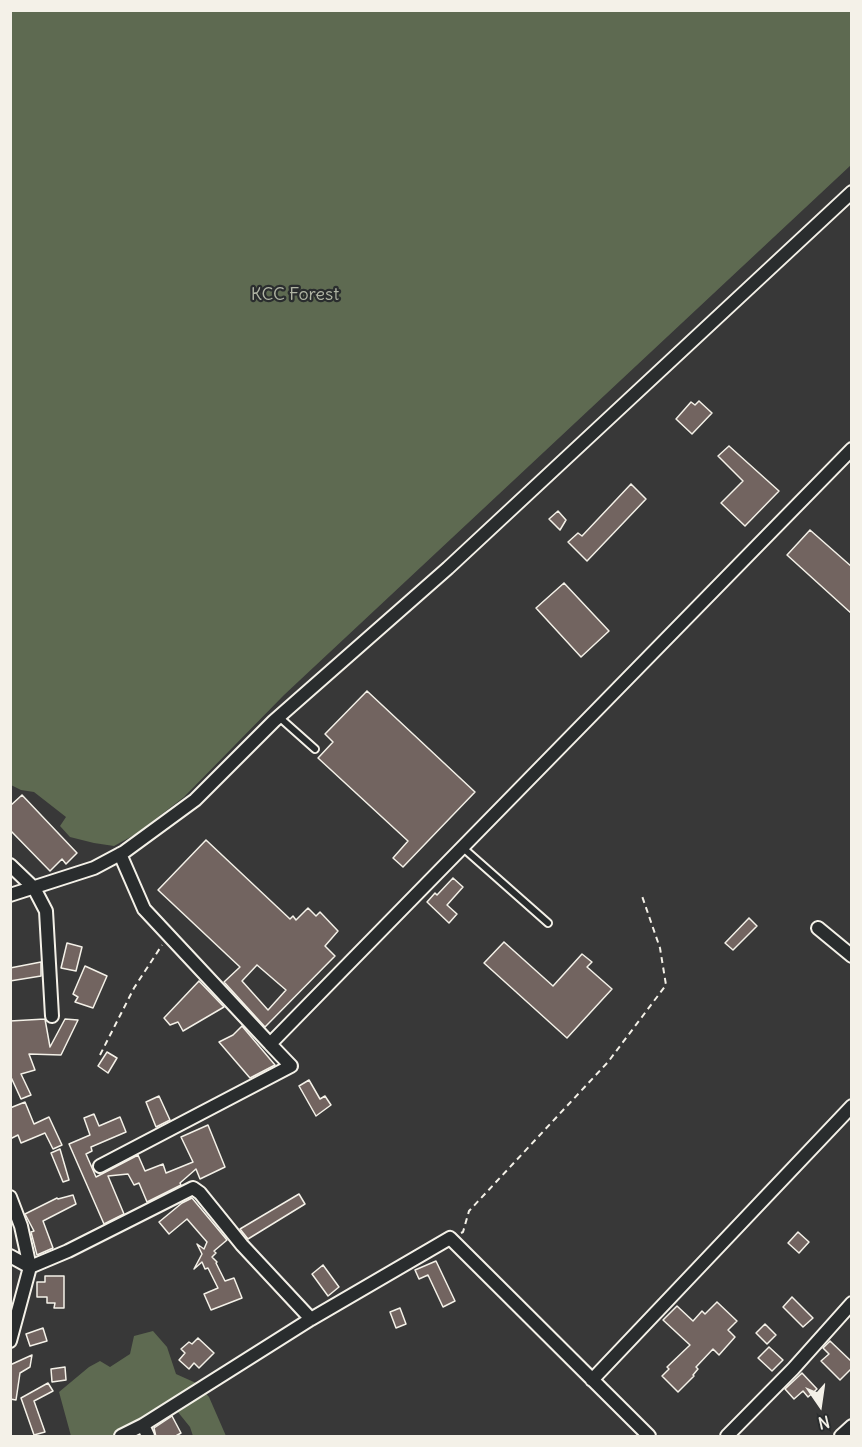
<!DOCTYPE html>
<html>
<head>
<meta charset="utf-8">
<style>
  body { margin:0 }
  #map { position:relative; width:862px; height:1447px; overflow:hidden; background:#383838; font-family:Delius,sans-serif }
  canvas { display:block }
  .frame { position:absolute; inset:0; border:12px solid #f4f1e8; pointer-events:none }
  .north { position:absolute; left:790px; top:1375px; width:60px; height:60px; -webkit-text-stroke:4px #2a2d2e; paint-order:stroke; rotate:167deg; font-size:16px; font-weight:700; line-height:24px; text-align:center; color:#f4f1e8 }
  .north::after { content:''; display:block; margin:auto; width:21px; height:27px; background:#f4f1e8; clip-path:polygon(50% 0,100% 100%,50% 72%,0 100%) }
</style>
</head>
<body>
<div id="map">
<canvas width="862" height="1447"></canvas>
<div class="frame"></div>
<div class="north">N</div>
</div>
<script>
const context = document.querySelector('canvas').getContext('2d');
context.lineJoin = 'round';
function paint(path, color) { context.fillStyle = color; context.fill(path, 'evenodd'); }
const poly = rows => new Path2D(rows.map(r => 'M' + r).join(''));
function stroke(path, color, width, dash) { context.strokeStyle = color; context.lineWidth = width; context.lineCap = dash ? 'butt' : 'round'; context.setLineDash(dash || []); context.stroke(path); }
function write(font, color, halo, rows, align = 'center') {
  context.font = font + ' Delius,sans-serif'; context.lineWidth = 4.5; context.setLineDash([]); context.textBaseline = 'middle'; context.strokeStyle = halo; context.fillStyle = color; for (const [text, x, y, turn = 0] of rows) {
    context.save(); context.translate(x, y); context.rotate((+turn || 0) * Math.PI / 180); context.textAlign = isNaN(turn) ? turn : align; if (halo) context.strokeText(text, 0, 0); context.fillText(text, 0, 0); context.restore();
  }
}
paint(poly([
  [11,10,851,11,851,165,284,695,184,797,136,834,114,846,94,843,70,837,60,826,66,817,34,792,21,790,11,785],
  [153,1331,167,1347,176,1374,196,1383,209,1397,226,1436,193,1436,190,1427,169,1401,133,1436,71,1436,59,1392,89,1367,100,1361,110,1367,130,1354,134,1336]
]), '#5e6a51');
const building = poly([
  [699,401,712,413,692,434,676,419,691,402,695,405,699,401],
  [729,446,779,491,745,526,721,503,743,481,718,456,729,446],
  [631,484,646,499,587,561,568,542,578,533,582,536,631,484],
  [558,511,566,520,560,530,549,519,558,511],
  [810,530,852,567,852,614,787,555,810,530],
  [564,583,609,631,581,657,536,608,564,583],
  [367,691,475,792,403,867,393,858,408,841,318,758,333,742,325,734,367,691],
  [22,795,77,853,66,864,62,859,50,871,10,830,10,806,22,795],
  [206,840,290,919,293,916,296,920,308,908,316,916,320,912,338,931,325,946,335,956,265,1027,224,982,240,967,158,890,206,840],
  [257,965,286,990,268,1010,242,981,257,965],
  [453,878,463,887,447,905,457,914,449,923,427,902,435,893,437,895,453,878],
  [749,918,757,926,733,950,725,943,749,918],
  [504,942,553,986,582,954,592,962,587,967,612,989,567,1038,484,963,504,942],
  [67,943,82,947,76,971,61,968,67,943],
  [41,962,41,976,10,981,10,968,41,962],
  [85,966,107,976,93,1008,75,1002,78,997,73,994,85,966],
  [199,981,224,1007,183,1031,178,1022,170,1025,164,1018,199,981],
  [45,1019,50,1047,65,1019,78,1020,61,1055,29,1054,35,1070,21,1074,31,1095,21,1099,10,1075,10,1021,45,1019],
  [242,1026,275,1065,250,1078,219,1042,233,1035,242,1026],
  [107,1052,117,1058,108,1073,98,1066,107,1052],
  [309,1080,320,1099,325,1096,331,1105,316,1116,299,1086,309,1080],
  [159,1096,170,1120,156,1127,146,1102,159,1096],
  [25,1102,34,1124,49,1117,62,1145,53,1149,45,1133,21,1143,18,1135,10,1139,10,1108,25,1102],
  [94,1114,99,1126,120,1117,126,1132,91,1147,92,1151,86,1154,96,1177,138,1155,145,1171,163,1164,166,1173,193,1162,181,1137,208,1125,225,1167,200,1179,196,1169,180,1183,181,1185,147,1202,139,1183,134,1185,128,1174,108,1176,124,1214,104,1224,69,1144,90,1135,84,1118,94,1114],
  [60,1149,69,1180,63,1182,51,1153,60,1149],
  [299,1194,305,1204,248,1239,240,1229,299,1194],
  [73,1195,76,1204,43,1221,53,1248,37,1255,31,1232,34,1231,25,1214,57,1198,58,1199,73,1195],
  [192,1198,227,1240,214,1251,216,1253,212,1257,217,1262,216,1263,225,1281,234,1278,242,1298,211,1310,204,1294,218,1288,208,1268,205,1269,202,1262,194,1269,202,1254,197,1244,204,1249,207,1242,187,1219,169,1234,159,1222,182,1203,192,1198],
  [798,1232,809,1242,799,1253,788,1243,798,1232],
  [436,1261,455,1301,443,1307,428,1275,419,1279,415,1270,436,1261],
  [323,1265,339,1287,328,1296,312,1274,323,1265],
  [45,1276,64,1276,64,1308,54,1308,55,1303,47,1303,47,1297,37,1297,37,1282,45,1282,45,1276],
  [792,1297,813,1318,803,1327,783,1307,792,1297],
  [717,1302,737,1321,728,1330,735,1337,719,1355,713,1349,696,1367,698,1369,693,1375,694,1376,678,1392,662,1376,669,1369,667,1367,690,1345,663,1320,677,1306,693,1321,702,1311,705,1314,717,1302],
  [400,1308,406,1324,396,1328,390,1312,400,1308],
  [765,1324,776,1335,767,1344,756,1333,765,1324],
  [43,1328,47,1341,30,1346,26,1334,43,1328],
  [198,1338,214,1353,199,1368,194,1363,189,1369,179,1360,185,1353,181,1349,189,1342,192,1344,198,1338],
  [830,1341,852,1362,852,1368,840,1380,821,1361,829,1354,823,1348,830,1341],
  [769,1347,783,1360,772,1371,758,1358,769,1347],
  [32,1355,30,1367,20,1373,16,1400,10,1399,10,1365,32,1355],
  [65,1367,66,1380,52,1382,51,1369,65,1367],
  [802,1373,817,1389,808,1397,803,1391,794,1399,785,1389,802,1373],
  [48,1383,53,1391,34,1401,45,1432,34,1435,21,1398,48,1383],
  [172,1416,181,1433,174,1437,156,1437,154,1428,172,1416]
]);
paint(building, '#726460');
stroke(building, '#f4f1e8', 1.5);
const service = poly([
  [279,717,315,749],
  [462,847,548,923]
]);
const minor = poly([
  [120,854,144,909,270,1044],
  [10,865,34,888,46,911,52,1016],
  [10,895,94,868,124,852,195,800,274,721,448,568,852,192],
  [818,928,852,956],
  [100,1166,291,1066,270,1044,852,449],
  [10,1197,21,1226,30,1267,10,1341],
  [10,1256,30,1267],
  [30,1267,68,1251,193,1188,200,1193,242,1245,311,1319],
  [592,1380,852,1106],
  [143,1425,148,1436],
  [121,1436,143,1425,311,1319,450,1238,649,1436],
  [727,1436,793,1369,852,1303],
  [841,1436,852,1426]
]);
stroke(service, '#f4f1e8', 10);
stroke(minor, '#f4f1e8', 16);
stroke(poly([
  [100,1055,134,988,162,945],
  [461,1233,463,1232,469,1211,608,1062,666,985,660,948,642,896]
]), '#f4f1e8', 2, [6, 4.5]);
stroke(service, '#2a2d2e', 6);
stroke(minor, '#2a2d2e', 12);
write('18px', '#b0b4a4', '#2a2d2e', [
  ["KCC Forest",295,295]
]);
</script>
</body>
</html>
